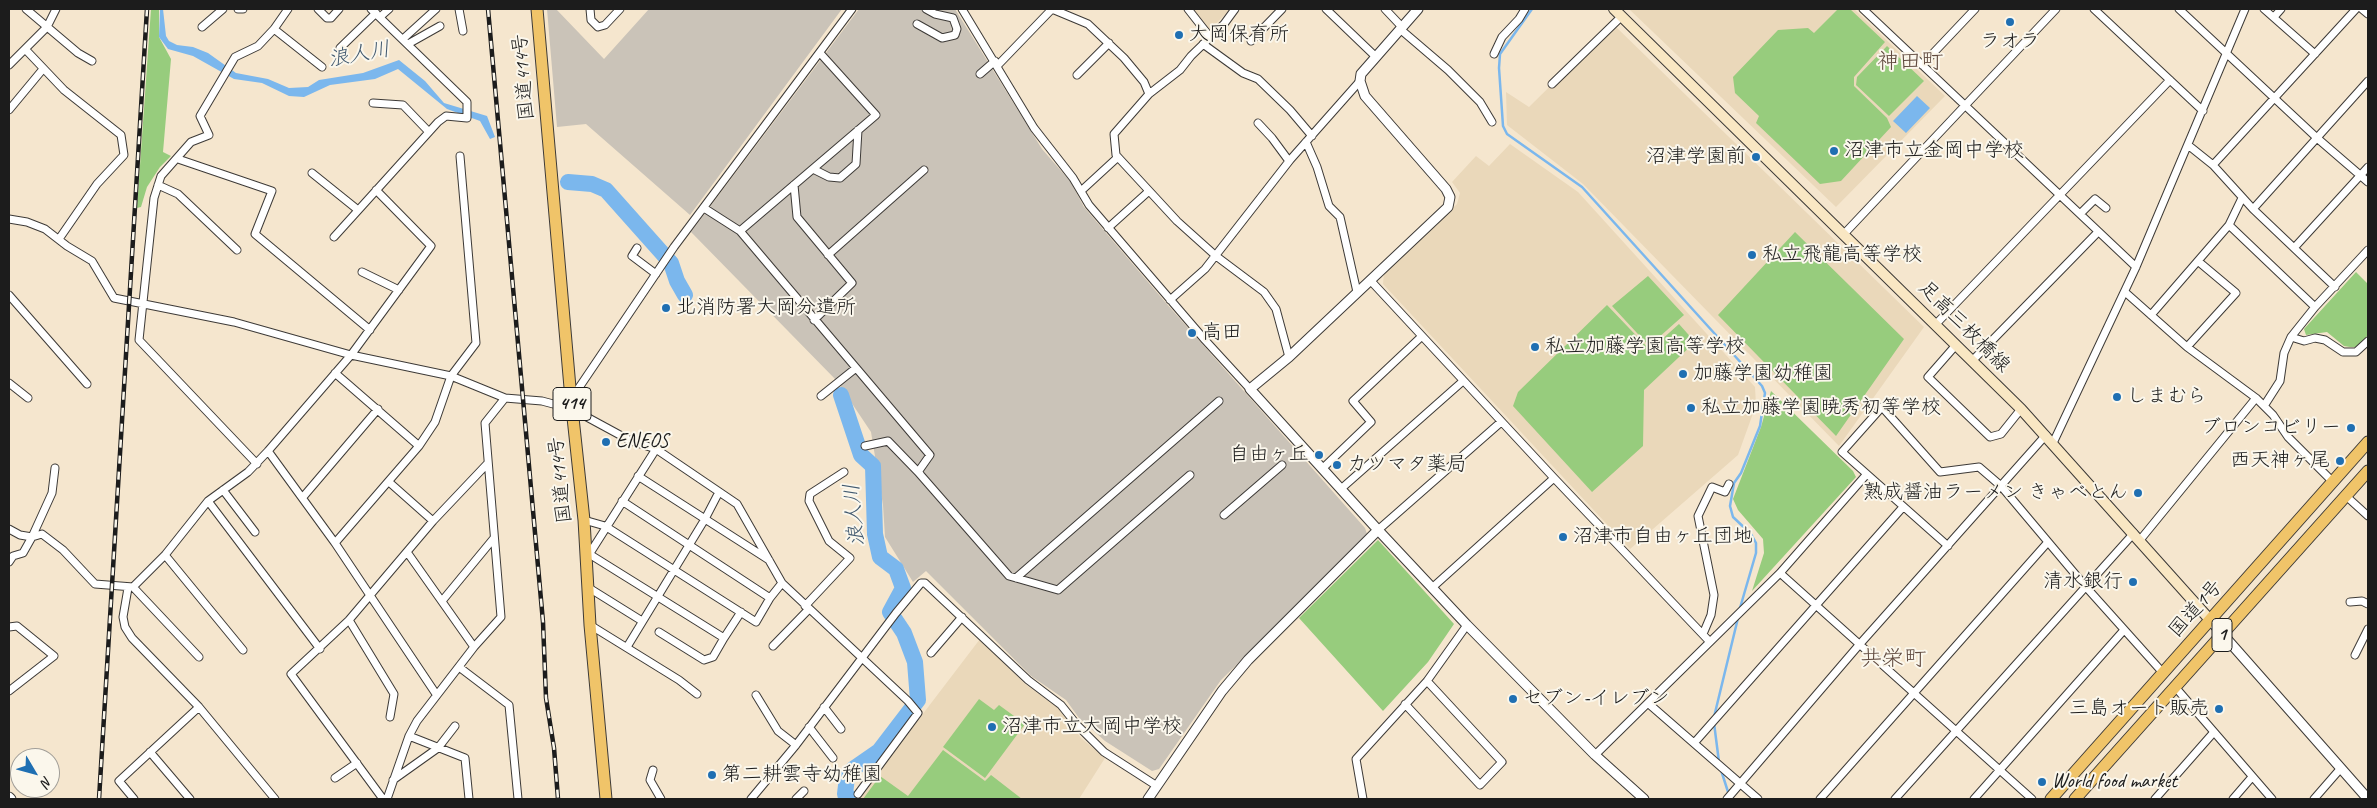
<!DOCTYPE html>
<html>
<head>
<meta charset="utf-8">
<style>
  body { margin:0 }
  #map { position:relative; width:2377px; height:808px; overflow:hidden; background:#f5e6ce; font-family:Caveat,sans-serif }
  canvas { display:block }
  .frame { position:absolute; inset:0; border:10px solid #1c1c1c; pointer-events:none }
  .north { position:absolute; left:10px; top:748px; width:50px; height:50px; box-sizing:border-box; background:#fbf7ec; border:1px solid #a29f99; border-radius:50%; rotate:127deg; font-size:14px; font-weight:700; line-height:20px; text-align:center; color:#1c1c1c }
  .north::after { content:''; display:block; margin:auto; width:18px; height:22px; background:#1f6fb2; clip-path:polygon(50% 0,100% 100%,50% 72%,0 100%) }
</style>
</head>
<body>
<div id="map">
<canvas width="2377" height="808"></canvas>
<div class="frame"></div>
<div class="north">N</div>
</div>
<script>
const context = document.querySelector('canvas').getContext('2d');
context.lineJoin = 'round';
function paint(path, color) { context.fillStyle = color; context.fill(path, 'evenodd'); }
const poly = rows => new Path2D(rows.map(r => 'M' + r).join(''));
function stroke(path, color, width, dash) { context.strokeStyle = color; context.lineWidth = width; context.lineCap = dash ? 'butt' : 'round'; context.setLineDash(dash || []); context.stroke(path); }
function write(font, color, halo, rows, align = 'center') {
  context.font = font + ' Caveat,"Klee One",sans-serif'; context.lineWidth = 4; context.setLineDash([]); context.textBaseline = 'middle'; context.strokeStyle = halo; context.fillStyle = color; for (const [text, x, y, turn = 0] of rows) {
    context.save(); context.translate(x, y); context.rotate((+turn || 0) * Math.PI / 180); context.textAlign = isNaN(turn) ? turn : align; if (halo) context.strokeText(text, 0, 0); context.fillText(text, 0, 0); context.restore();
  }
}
paint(poly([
  [1193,9,1230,9,1209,31],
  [1629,9,1854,9,1945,96,1836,207],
  [1613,24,1924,327,1839,446,1583,184,1507,125,1506,92,1529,107],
  [1510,144,1578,192,1755,387,1756,405,1738,455,1630,549,1383,284,1384,273,1457,204,1460,193,1452,182,1476,156,1489,166],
  [980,639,1025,684,1058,708,1081,738,1105,758,1079,799,858,799]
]), '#ead8ba');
paint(poly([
  [547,9,556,9,604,59,649,9,842,9,690,215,586,124,557,127],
  [859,9,955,9,1042,149,1070,181,1084,207,1166,303,1365,528,1368,537,1221,680,1159,769,1152,771,1105,741,1079,718,1066,700,1031,676,926,571,913,582,885,537,883,505,871,432,837,381,691,232]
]), '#cac3b8');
paint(poly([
  [151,9,159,9,159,37,171,59,163,152,171,156,160,167,147,187,141,207,137,208],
  [1838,9,1850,9,1885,42,1854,77,1854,86,1887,118,1891,127,1841,181,1820,184,1756,123,1759,116,1735,93,1733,77,1778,30,1808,28,1814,33],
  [1887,46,1924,81,1889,116,1856,85,1857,77],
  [1795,232,1904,339,1836,436,1718,315],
  [2356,272,2368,284,2368,335,2356,347,2350,347,2344,346,2327,332,2306,335,2304,329],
  [1648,276,1684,315,1649,346,1612,306],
  [1607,305,1650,350,1679,324,1695,342,1644,390,1643,446,1592,492,1513,406,1518,392],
  [1771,391,1853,471,1856,477,1752,591,1764,553,1763,539,1738,510,1733,499,1761,427],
  [1378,540,1454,624,1428,662,1383,711,1299,618],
  [979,699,994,710,999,705,1025,724,985,778,943,747],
  [943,750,985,781,991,775,1022,799,863,799,880,776,908,796]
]), '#97cc7d');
paint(poly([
  [160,9,163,9,166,36,169,41,177,45,193,47,208,53,236,73,268,79,289,88,308,87,319,80,363,73,399,60,425,81,444,103,487,116,495,137,490,139,480,121,447,109,398,69,375,79,330,85,304,97,289,96,262,83,234,79,193,56,168,49,159,37],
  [1917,96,1930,108,1906,133,1893,121]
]), '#7bb7ed');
stroke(poly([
  [1532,9,1500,54,1499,68,1503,126,1507,134,1582,187,1762,386,1765,393,1760,426,1741,473,1734,483,1730,506,1733,517,1751,534,1756,543,1756,553,1740,608],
  [1714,717,1738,618],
  [1714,723,1719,762],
  [1721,770,1729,795]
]), '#7bb7ed', 2.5);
stroke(poly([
  [568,182,592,184,606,190,671,263,677,281,685,295],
  [841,395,861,455,873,466,875,534,880,557,896,569,903,588,890,612,904,633,915,662,918,700,879,751,853,769,847,777,845,794,851,799]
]), '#7bb7ed', 16);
const minor = poly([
  [26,9,78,53,92,61],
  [238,9,243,9],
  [318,9,327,18,331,18,339,9],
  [459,9,463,31],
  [590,9,591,20,598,27,605,25,620,9],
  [962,9,1034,128,1073,178,1089,205,1205,340,1250,389],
  [1052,9,1088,24,1124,58,1144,82,1149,94,1114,134,1116,155,1177,221,1216,256,1264,292,1276,309,1289,357],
  [1188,9,1210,37],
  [1326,9,1375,56],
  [1385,9,1402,27],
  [1863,9,2136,267],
  [2094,9,2203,111],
  [2179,9,2317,138,2368,182],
  [2264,9,2315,54],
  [2362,9,2368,14],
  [380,17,389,9],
  [2274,17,2281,9],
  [917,24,942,38,955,35,957,29,953,18,935,14,926,9],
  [202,27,223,9],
  [274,29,322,67],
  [1400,29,1448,70,1480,102,1492,122],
  [403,39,436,9],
  [1251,41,1282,9],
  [408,44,440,26],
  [1203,44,1243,73,1258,79,1290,110,1312,136],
  [340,48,376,13],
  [25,49,64,90,121,135,124,155,97,184,59,239],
  [820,53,876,115,740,231,930,455,918,472,1009,576,1058,590,1190,475],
  [1494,54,1502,37,1519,19,1525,9],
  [9,65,47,27,56,9],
  [998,65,1052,9],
  [1922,65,1975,9],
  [980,74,995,61],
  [1077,75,1109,43],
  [1552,84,1622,16],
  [1149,94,1180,70,1191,56,1224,24,1235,9],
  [373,103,403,105,428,131],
  [9,110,43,69],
  [1258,123,1272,138,1289,161],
  [1306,142,1317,167,1329,206,1340,217,1357,292],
  [2188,145,2213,165,2253,209,2335,287],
  [178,159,272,191,255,234,370,330],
  [2213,165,2356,9],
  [813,169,829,177,840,178,856,164,858,130],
  [312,173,358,210],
  [158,185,178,194,237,250],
  [794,185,797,217,852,283,814,320],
  [1081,191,1118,157],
  [2242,198,2229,225,2315,307],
  [704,208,740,231],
  [2253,209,2368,81],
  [2080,214,2095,199,2106,208],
  [9,219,27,222,45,229,67,246,92,261,114,298,234,322,351,355,451,376,505,398,542,401,572,409,631,441,656,449,737,504,782,583,908,701,918,713,858,794],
  [1108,228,1149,191],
  [1844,234,2056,9],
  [334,237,438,122,446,116,467,118,467,102,371,9],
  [637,248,632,256,656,274],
  [2294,248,2368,167],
  [828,255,924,170],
  [362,272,399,290],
  [1370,280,1554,478,1710,642],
  [2125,292,2187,347,2256,398,2273,415,2288,437,2333,482],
  [9,295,87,384],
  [1170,300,1205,269,1290,160,1360,81],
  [2151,315,2229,225],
  [1936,324,2170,80],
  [2291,337,2304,341,2315,338,2325,340,2343,352,2356,352,2368,341],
  [1956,345,1928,377,1990,437,2001,434,2021,409],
  [2187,347,2236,293,2199,262],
  [1972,361,2098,232],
  [335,373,419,446],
  [9,383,28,398],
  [821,396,856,368],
  [572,398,674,247,852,9],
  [2264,406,2280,381,2284,353,2291,337,2315,307,2368,250],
  [2053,443,2136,267,2245,9],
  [865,446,888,441,920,474],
  [268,451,335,543,436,694],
  [257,464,139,340,154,198,161,176,191,142,209,135,200,116,235,57,258,46,274,29,288,9],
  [1323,468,1371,422,1353,401,1422,336],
  [638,476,769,560],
  [389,482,433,521],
  [1342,488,1463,381],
  [223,490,255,532],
  [2346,496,2368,516],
  [303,497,378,409],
  [208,501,320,649],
  [622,501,770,598],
  [1224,515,1282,465],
  [584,520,605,526,756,622,770,598,782,583],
  [9,529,20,535,32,537,42,534,63,550,95,584,133,587,165,555,208,501,248,472,268,451,351,355,431,246,376,190],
  [1378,530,1501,422],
  [2140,540,2256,398],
  [335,543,419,446,435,422,451,376,476,343,460,156],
  [1948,546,1842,452,1882,407,1940,472,1979,467,2001,486,2086,587,2164,674],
  [407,552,474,647],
  [586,552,724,638,713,657,704,660,659,632],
  [590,553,656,449],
  [165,555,243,650],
  [9,562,13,556,23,553,32,537,52,493,55,468],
  [1780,573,2032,799],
  [1016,578,1219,401],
  [133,587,199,657],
  [1433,587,1554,478],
  [128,588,123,617,125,627,132,638,199,707,275,799],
  [589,588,642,621],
  [442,601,494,538],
  [2350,602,2362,601,2368,604],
  [805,606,850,558,829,541,809,501,810,494,844,472],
  [349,620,394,694,390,717],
  [590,625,679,680,697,694],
  [9,627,17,626,54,656,9,691],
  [1703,634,1711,615,1714,595,1698,516,1712,487,1725,492,1729,484],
  [724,638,741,612],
  [773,646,809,609],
  [627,647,705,519,719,492],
  [931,653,962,617],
  [2355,655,2368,629],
  [459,667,509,705,518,799],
  [2176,688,2272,799],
  [756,695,778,731,796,745],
  [1405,704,1480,785,1502,762,1427,681],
  [1649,704,1758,799],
  [824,707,841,729],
  [809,727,833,758],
  [409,736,465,758,469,799],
  [1695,742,1903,507],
  [150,752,190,799],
  [1595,755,1780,573,1866,475],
  [653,770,650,780,661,799],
  [335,778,357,763],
  [393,780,438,748,455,726],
  [134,799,119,781,199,707],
  [383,799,291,674,349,620,433,521,488,463],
  [387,799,409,736,417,721,474,647,501,617,485,423,505,398],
  [751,799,796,745,896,613,921,583,925,583,1028,680,1061,705,1077,725,1104,752,1157,786],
  [796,799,804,791],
  [1363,799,1356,759,1427,681,1467,625],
  [1727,799,1859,645,2046,435],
  [1820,799,2048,542],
  [1895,799,2134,533],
  [1974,799,2124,630],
  [2155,799,2214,732],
  [2233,799,2252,777],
  [2314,799,2341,768]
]);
const tertiary = poly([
  [1418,9,1361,74,1360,81,1365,96,1446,189,1450,197,1448,207,1289,357,1250,389,1378,530,1467,625,1595,755,1644,799],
  [2211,621,2368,799],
  [9,797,11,799],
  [1148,799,1222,691,1248,660,1378,530]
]);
const secondary = poly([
  [1614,9,2021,409,2211,621]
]);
const trunk = poly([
  [537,9,571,399,584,520,590,625,606,799],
  [2051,799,2368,442],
  [2075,799,2368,471]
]);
stroke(minor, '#3d3a37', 9);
stroke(tertiary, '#3d3a37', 11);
stroke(secondary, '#3d3a37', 12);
stroke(trunk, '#3d3a37', 13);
stroke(minor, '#fff', 7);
stroke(tertiary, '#fff', 9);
stroke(secondary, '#f9e7c3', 10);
stroke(trunk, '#f0c469', 11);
const rail = poly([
  [488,9,543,622,546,698,554,748,558,799],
  [99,799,147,9]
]);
stroke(rail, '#1c1c1c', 4.5);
stroke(rail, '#fbf7ec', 2.5, [8]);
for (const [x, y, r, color] of [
  [2010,22,5,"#1f6fb2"],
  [1179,35,5,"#1f6fb2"],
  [1834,151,5,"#1f6fb2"],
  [1756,157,5,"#1f6fb2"],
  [1752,255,5,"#1f6fb2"],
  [666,308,5,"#1f6fb2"],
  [1192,333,5,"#1f6fb2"],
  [1535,347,5,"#1f6fb2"],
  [1683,374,5,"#1f6fb2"],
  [2117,397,5,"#1f6fb2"],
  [1691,408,5,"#1f6fb2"],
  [2351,428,5,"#1f6fb2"],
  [606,442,5,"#1f6fb2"],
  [1319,455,5,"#1f6fb2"],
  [2340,461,5,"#1f6fb2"],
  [1337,465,5,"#1f6fb2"],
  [2138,493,5,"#1f6fb2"],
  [1563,537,5,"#1f6fb2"],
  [2133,582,5,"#1f6fb2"],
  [1513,699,5,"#1f6fb2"],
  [2219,709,5,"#1f6fb2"],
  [992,727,5,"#1f6fb2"],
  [712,775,5,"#1f6fb2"],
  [2042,782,5,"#1f6fb2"]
]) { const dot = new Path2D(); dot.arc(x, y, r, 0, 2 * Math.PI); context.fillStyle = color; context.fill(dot); stroke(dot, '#fbf7ec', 2); }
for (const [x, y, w] of [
  [572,404,38],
  [2222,635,20]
]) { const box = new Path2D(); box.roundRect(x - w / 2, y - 16.5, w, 33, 4); context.fillStyle = '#fbf7ec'; context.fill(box); stroke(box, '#1c1c1c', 1); }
write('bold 19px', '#1c1c1c', null, [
  ["414",572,404],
  ["1",2222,635]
]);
write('20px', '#1c1c1c', '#fbf7ec', [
  ["大岡保育所",1189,35],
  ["ラオラ",2010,42,"center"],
  ["沼津市立金岡中学校",1844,151],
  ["沼津学園前",1746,157,"right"],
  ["私立飛龍高等学校",1762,255],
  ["北消防署大岡分遣所",676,308],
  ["高田",1202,333],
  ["私立加藤学園高等学校",1545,347],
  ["加藤学園幼稚園",1693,374],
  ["しまむら",2127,397],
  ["私立加藤学園暁秀初等学校",1701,408],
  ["ブロンコビリー",2341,428,"right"],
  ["ENEOS",616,442],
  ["自由ヶ丘",1309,455,"right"],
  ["西天神ヶ尾",2330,461,"right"],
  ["カツマタ薬局",1347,465],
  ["熟成醤油ラーメン きゃべとん",2128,493,"right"],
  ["沼津市自由ヶ丘団地",1573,537],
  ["清水銀行",2123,582,"right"],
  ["セブン-イレブン",1523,699],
  ["三島オート販売",2209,709,"right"],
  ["沼津市立大岡中学校",1002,727],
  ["第二耕雲寺幼稚園",722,775],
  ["World food market",2052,782]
], 'left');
write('20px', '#1c1c1c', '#fbf7ec', [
  ["国道414号",524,77,-95],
  ["足高三枚橋線",1964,327,45],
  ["国道414号",561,480,-96],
  ["国道1号",2196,609,-48]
]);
write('italic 21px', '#425a70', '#fbf7ec', [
  ["浪人川",359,55,-10],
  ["浪人川",855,515,-95]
]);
write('22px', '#614b40', '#fbf7ec', [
  ["神田町",1910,62],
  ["共栄町",1893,659]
]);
</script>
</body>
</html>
